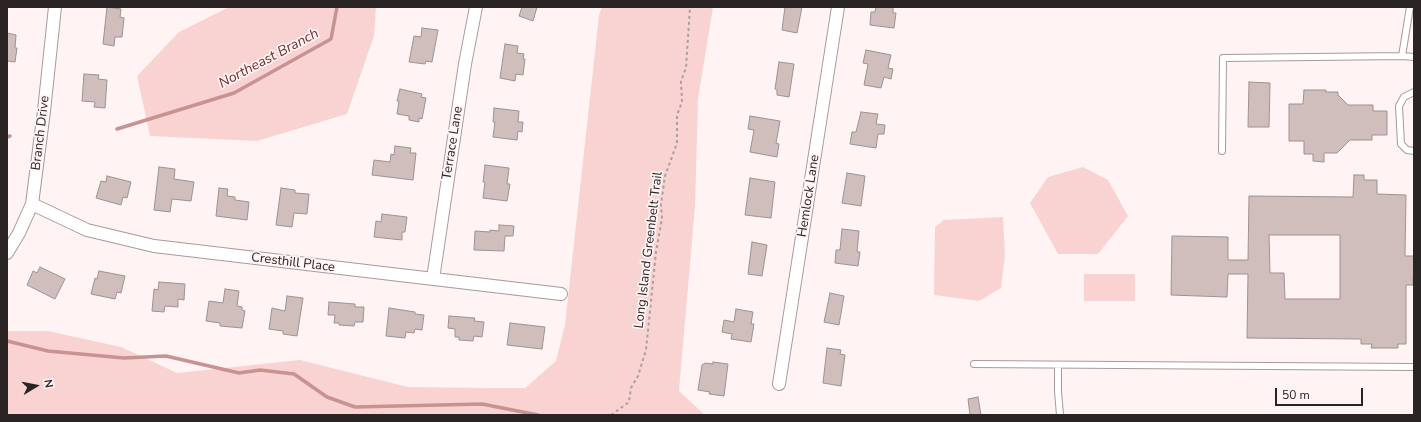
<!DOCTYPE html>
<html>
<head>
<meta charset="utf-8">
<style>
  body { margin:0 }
  #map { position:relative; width:1421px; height:422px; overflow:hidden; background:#fff3f3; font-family:"Nunito Sans",sans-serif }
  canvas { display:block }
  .frame { position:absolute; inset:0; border:8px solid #2b2424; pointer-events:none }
  .north { position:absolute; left:16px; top:366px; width:40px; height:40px; -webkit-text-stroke:3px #fff3f3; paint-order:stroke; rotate:80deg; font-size:11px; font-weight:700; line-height:16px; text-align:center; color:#2b2424 }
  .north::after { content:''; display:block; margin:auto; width:14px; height:18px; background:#2b2424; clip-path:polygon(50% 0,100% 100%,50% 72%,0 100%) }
  .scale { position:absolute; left:1275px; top:388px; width:88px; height:18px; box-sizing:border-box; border:2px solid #2b2424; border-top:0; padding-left:5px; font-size:12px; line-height:14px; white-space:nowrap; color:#2b2424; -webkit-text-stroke:3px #fff3f3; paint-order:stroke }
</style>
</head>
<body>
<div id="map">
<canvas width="1421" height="422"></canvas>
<div class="frame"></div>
<div class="north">N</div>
<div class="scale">50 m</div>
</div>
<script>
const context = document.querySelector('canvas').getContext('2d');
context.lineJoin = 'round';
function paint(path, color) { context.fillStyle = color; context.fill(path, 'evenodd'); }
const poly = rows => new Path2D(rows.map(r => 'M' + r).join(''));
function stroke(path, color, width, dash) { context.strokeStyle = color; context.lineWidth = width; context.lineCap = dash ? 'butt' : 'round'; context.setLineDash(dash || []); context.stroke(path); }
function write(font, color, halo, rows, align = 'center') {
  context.font = font + ' "Nunito Sans",sans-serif'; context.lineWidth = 3.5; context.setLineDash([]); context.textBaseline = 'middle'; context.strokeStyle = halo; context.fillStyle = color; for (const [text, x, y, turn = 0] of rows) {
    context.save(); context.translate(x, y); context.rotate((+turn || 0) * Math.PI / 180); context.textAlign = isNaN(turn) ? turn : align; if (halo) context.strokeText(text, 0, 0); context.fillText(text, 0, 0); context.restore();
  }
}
paint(poly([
  [229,7,376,7,374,36,347,114,257,141,150,136,137,76,179,32],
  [602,7,713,7,698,99,695,206,679,391,705,415,7,415,7,331,48,331,121,347,177,373,300,360,408,387,489,388,525,388,556,361,565,325,599,15],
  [1083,167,1108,180,1128,216,1098,254,1058,254,1030,203,1048,177],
  [1003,217,1005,256,1001,288,979,301,934,295,935,227,944,220],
  [1084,274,1135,274,1135,301,1084,301]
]), '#f9d3d1');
stroke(poly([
  [117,129,234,93,331,39,337,7],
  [7,137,10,136],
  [7,341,48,351,124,358,166,356,239,373,260,370,294,374,327,397,355,407,482,404,538,415]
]), '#c89291', 3.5);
const building = poly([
  [107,7,121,9,120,17,124,18,122,37,115,37,114,46,103,44,107,7],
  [522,7,537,7,533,21,519,16,522,7],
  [785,7,802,7,797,33,782,30,785,7],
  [876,7,893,7,893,13,896,13,894,28,870,25,871,12,875,12,876,7],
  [422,28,438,30,432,62,426,61,425,64,409,62,414,36,421,37,422,28],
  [7,33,16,35,15,48,17,48,15,62,7,61,7,33],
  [505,44,518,46,517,53,524,54,523,59,525,59,523,75,516,74,515,81,500,78,505,44],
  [866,50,891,55,888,68,893,69,891,79,884,77,881,88,864,85,868,64,863,63,866,50],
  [779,62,794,64,789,97,777,95,777,90,775,89,779,62],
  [84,74,99,75,98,79,107,80,105,108,94,107,95,102,82,101,84,74],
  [1249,82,1270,83,1269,127,1248,127,1249,82],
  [400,89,422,94,421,97,426,98,422,119,419,118,419,122,409,120,409,116,397,114,399,101,397,101,400,89],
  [1304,90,1326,90,1326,92,1338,92,1338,95,1348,105,1373,105,1373,111,1387,111,1387,135,1372,135,1372,140,1350,140,1337,153,1324,153,1324,162,1313,161,1313,154,1304,154,1304,141,1289,141,1289,104,1303,104,1304,90],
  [494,108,519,111,518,122,523,122,522,132,518,131,517,140,493,137,495,122,493,122,494,108],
  [861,112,878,114,876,124,885,125,884,134,878,134,876,148,850,144,852,132,856,132,861,112],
  [750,116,780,121,776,143,779,144,777,157,750,152,754,130,748,129,750,116],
  [395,146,411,148,410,153,416,153,413,180,372,175,374,160,390,162,391,154,394,155,395,146],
  [485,165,509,168,507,184,510,184,507,201,483,198,485,182,483,182,485,165],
  [159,167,175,169,174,179,194,182,191,201,172,199,170,212,154,210,159,167],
  [847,173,865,176,861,206,842,203,847,173],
  [1354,175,1364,175,1364,180,1377,180,1377,194,1406,195,1405,256,1414,256,1413,285,1406,285,1406,344,1398,344,1398,348,1371,348,1372,344,1361,344,1361,339,1247,338,1248,274,1228,274,1227,297,1171,295,1172,236,1228,237,1228,260,1248,260,1249,196,1353,197,1354,175],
  [1269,235,1340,235,1340,299,1285,299,1284,273,1270,273,1269,235],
  [107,176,131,182,127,198,123,197,121,205,96,198,101,181,106,182,107,176],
  [750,178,775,182,771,218,745,215,750,178],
  [219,188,228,189,227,196,235,197,235,200,249,202,247,220,216,216,219,188],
  [281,188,295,190,295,193,309,194,307,214,294,213,292,227,276,225,281,188],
  [382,214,407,217,405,232,402,232,402,240,374,237,376,221,381,222,382,214],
  [499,225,514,226,513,236,505,236,504,251,474,250,475,231,490,232,490,230,499,231,499,225],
  [842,229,859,231,857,252,860,252,858,266,835,263,836,250,840,250,842,229],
  [752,242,767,245,762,276,748,274,752,242],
  [40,267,65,279,55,299,27,285,33,271,37,273,40,267],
  [99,271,125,276,121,293,117,292,115,299,91,294,95,278,97,279,99,271],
  [159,282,185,284,184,300,178,299,178,307,165,306,164,312,152,311,154,289,158,290,159,282],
  [225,289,239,291,237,306,242,307,242,310,245,311,242,328,220,326,220,323,206,321,209,301,223,303,225,289],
  [830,293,844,296,839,325,824,322,830,293],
  [287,296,303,298,297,336,283,334,283,331,269,329,272,308,285,311,287,296],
  [329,302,355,304,355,307,364,307,363,322,355,322,354,326,339,325,339,323,334,323,335,315,328,315,329,302],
  [389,308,415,312,415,314,424,315,422,330,415,329,414,333,406,332,405,338,386,336,389,308],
  [736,309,753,312,751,324,754,324,751,342,731,339,732,334,722,332,724,320,734,322,736,309],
  [449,316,475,318,474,321,484,322,482,337,474,336,473,341,459,340,459,337,455,337,455,329,448,328,449,316],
  [510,323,545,327,542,349,507,345,510,323],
  [827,348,841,350,840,354,845,355,841,386,823,383,827,348],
  [713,362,728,364,724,396,709,394,710,392,698,390,702,365,705,363,713,364,713,362],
  [978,397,981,415,970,415,968,399,978,397]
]);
paint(building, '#d0bebd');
stroke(building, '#a19090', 1);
const service = poly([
  [1402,56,1410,7],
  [1414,92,1404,97,1399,106,1401,144,1407,150,1414,151],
  [1222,151,1223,58,1402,56,1414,57],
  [974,364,1414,367],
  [1058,365,1058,391,1060,415]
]);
const minor = poly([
  [32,204,87,230,154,246,561,294],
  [7,253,19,233,32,204,44,111,55,7],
  [433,279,465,64,476,7],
  [779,384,838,7]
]);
stroke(service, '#aa9998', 8);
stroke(minor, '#aa9998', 14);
stroke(poly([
  [611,415,629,402,631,388,638,376,646,350,656,252,662,218,661,204,665,176,677,143,677,115,682,102,681,81,686,68,690,7]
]), '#aaa0a0', 2, [3, 3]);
stroke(service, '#fff', 6);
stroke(minor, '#fff', 12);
write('13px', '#2b2424', '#fff3f3', [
  ["Branch Drive",41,133,-83],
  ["Terrace Lane",453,143,-81],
  ["Hemlock Lane",809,196,-81],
  ["Long Island Greenbelt Trail",649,250,-83],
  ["Cresthill Place",293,263,7]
]);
write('italic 14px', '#712d30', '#fff3f3', [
  ["Northeast Branch",269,59,-28]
]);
</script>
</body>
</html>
